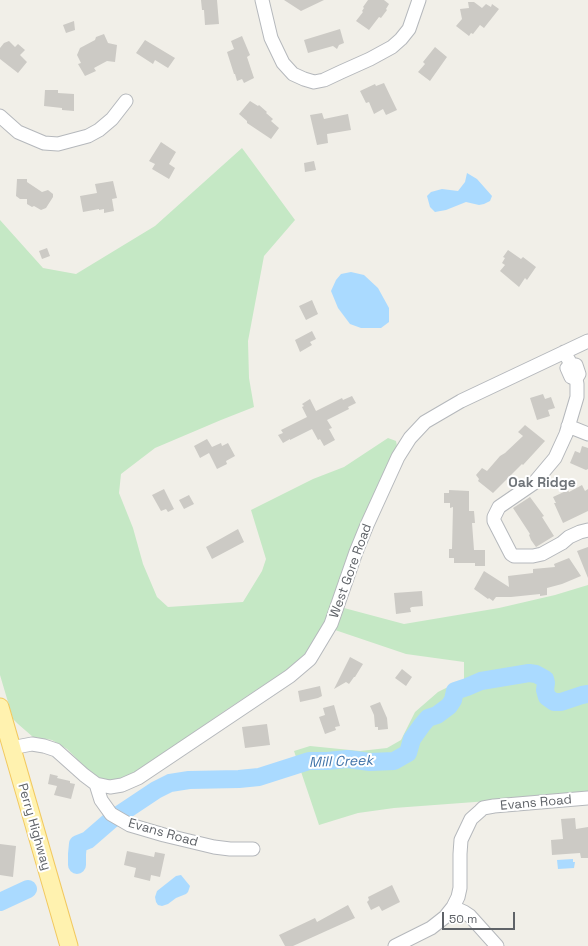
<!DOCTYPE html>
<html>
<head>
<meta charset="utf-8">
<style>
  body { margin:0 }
  #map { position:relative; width:588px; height:946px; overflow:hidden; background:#f1efe8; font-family:"Space Grotesk",sans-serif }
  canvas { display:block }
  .scale { position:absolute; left:442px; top:912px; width:73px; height:18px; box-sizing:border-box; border:2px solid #5f6368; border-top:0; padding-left:5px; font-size:12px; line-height:14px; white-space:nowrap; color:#5f6368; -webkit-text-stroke:3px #fff; paint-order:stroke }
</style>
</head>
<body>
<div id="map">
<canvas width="588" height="946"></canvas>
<div class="scale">50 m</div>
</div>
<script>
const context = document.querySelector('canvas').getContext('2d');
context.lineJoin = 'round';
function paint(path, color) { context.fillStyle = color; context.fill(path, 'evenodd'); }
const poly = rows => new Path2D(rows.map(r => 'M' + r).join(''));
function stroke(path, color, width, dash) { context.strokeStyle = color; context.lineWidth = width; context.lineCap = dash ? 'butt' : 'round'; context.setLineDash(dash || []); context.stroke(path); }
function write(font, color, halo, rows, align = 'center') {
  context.font = font + ' "Space Grotesk",sans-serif'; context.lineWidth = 4; context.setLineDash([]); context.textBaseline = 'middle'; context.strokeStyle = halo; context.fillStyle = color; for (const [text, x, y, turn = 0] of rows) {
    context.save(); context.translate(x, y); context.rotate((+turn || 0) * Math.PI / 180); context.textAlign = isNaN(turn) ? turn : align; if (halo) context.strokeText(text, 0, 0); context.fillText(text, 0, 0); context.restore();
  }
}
paint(poly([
  [242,148,295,220,264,256,248,341,249,378,254,407,221,420,155,448,121,474,119,493,133,528,143,564,157,597,168,607,243,602,262,571,266,559,251,510,313,479,344,467,388,438,396,441,397,446,346,559,331,607,320,635,311,648,291,667,223,712,129,777,115,782,94,776,67,749,52,740,33,737,18,724,13,719,0,675,0,220,43,268,76,274,155,226],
  [588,585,588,792,556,796,394,808,358,813,319,825,294,751,310,746,360,751,387,748,401,740,415,712,438,692,464,679,464,662,406,654,335,630,344,608,404,624,499,608,555,595]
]), '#c5e8c5');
paint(poly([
  [467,173,477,179,492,196,490,201,484,204,479,205,466,202,446,210,435,212,430,207,427,196,431,192,442,189,458,191,465,182],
  [351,272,364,275,378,288,389,308,389,322,381,328,361,328,350,324,338,308,331,291,336,280,341,274],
  [573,859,573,862,575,862,574,868,558,869,557,860],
  [181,875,190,886,188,892,186,894,176,898,168,904,162,906,158,905,156,902,155,897,157,891,176,876]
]), '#aadaff');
stroke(poly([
  [77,865,77,854,78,844,88,840,111,820,156,790,170,783,189,780,239,779,259,777,309,761,327,761,347,759,370,762,394,761,408,753,412,739,422,725,428,718,437,715,449,706,453,700,455,691,467,687,481,681,529,673,536,674,545,679,546,683,545,690,547,697,554,702,561,702,582,695,588,694],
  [0,902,28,889]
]), '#aadaff', 18);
paint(poly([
  [201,0,217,0,219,24,205,25,204,10,202,10],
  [284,0,324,0,301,11],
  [368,0,384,0,389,4,386,9,387,10,381,18,379,17,369,30,356,21,363,12,362,11,364,8,363,7],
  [468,2,474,2,482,8,486,4,491,7,492,4,499,9,484,28,480,25,473,34,471,33,469,36,456,26,462,19,460,9,469,8],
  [74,21,75,30,66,33,63,25],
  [340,29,344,43,339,45,337,49,333,46,308,53,304,40],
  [104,34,108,43,117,45,115,62,107,61,94,68,96,71,85,76,78,64,81,63,77,55,80,48,95,40,96,37],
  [242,36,250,55,247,57,254,78,244,83,242,79,237,81,235,74,234,74,227,52,234,49,231,41],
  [145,40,175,58,168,68,155,60,153,64,136,53],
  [9,41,15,47,18,44,25,50,20,55,27,62,18,73,0,59,0,48,4,43],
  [435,47,447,57,430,81,418,72,425,64,423,62],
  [384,83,397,110,386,115,383,109,374,114,369,102,366,103,360,91,375,84,376,86],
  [45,90,58,90,58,93,74,94,74,111,62,110,62,108,44,106],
  [250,101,258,106,259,105,267,112,266,113,273,119,271,121,279,128,271,139,247,123,247,121,239,114],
  [322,113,324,119,348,114,351,130,327,134,328,143,317,145,310,115],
  [161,142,176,152,169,164,175,168,169,179,152,169,155,164,149,161],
  [314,161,316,170,305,172,304,163],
  [17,179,27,179,27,182,42,192,48,190,53,194,53,197,46,208,41,210,34,206,32,207,27,204,27,199,20,199,16,196],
  [113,181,117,198,112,199,114,211,104,213,104,209,99,210,99,209,83,212,80,196,97,193,95,184],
  [47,248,50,256,42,259,39,251],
  [508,250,521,259,523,257,536,267,527,280,525,278,519,287,500,271,505,265,502,263,505,258,503,257],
  [312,300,318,314,306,320,299,306],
  [312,331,316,339,310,342,312,345,300,352,295,340],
  [543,394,545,399,551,397,555,408,548,410,550,416,537,420,530,398],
  [352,396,356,403,348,407,349,409,327,420,332,428,329,429,335,440,324,446,320,439,318,440,312,429,290,440,290,439,283,443,278,435,283,433,281,430,307,417,302,407,304,406,302,404,310,399,316,411,342,398,343,400],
  [525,425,545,441,523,465,522,464,493,493,478,481,479,479,476,475,482,468,487,471,500,456,505,453,523,436,518,432],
  [207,439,212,447,221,443,222,446,228,443,235,456,226,461,227,464,217,469,209,453,200,458,194,446],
  [582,446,588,448,588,469,586,470,570,463,575,451,580,453],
  [582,485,585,491,588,489,588,511,563,523,554,503,556,503,553,497,568,490,569,492],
  [164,489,174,509,168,512,166,509,161,511,152,495],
  [449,490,469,491,469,511,474,511,475,523,472,523,474,550,485,550,485,566,475,566,475,563,454,563,454,558,449,558,449,549,452,549,453,507,450,508,450,503,444,503,444,493,449,493],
  [189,495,194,504,184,509,179,500],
  [530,497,544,516,542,517,554,536,536,547,531,540,529,535,530,534,513,508],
  [238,529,244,542,212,559,206,547],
  [588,547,588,578,577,551],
  [569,558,581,576,562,584,547,588,547,595,540,596,540,594,511,597,496,597,493,601,489,598,488,599,474,589,484,571,509,587,508,576,533,573,533,569,555,567,554,564],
  [422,591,423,606,412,607,410,608,411,612,396,614,394,593],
  [350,657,363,664,355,677,354,677,349,684,346,682,334,689],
  [402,669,412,677,406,686,395,678],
  [320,686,322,696,318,698,300,702,298,691],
  [380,702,387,718,388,729,378,730,378,727,375,727,374,715,370,706],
  [334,705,340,726,335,727,336,730,325,734,319,717,325,715,323,708],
  [267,724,270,745,245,748,242,727],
  [50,774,58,776,57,778,70,781,70,783,75,784,71,799,54,795,57,786,48,784],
  [575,818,576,829,588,827,588,858,581,858,580,853,552,855,551,840,563,839,561,819],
  [0,844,16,846,13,877,0,875],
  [127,851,154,857,155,852,165,854,160,877,151,875,150,881,134,877,136,868,124,865],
  [392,885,400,902,382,911,379,906,371,910,367,902,369,900,368,897],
  [348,905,355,918,293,946,285,946,279,935,315,918,317,922]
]), '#cccac5');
const minor = poly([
  [262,0,271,38,283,63,293,74,304,79,314,82,324,80,341,72,370,59,392,47,401,39,409,29,419,0],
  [0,116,18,132,44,143,58,144,88,136,99,130,112,119,126,101],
  [564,352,571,364,576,365,579,374,576,379,571,377,567,368,571,364],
  [576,379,577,384,577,397,566,434,555,458,534,483,499,507,494,517,494,521,511,554,514,556,533,556,542,554,562,543,569,537,580,532,588,530],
  [568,426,588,434],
  [11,748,32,744,44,746,56,750,84,775,96,784,101,800,111,814,130,825,164,835,214,847,230,849,253,849],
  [96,784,110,787,122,785,138,778,290,676,310,659,331,624,356,552,367,525,398,457,410,438,425,422,461,401,588,341],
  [453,907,464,912,470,916,497,946],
  [395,946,431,928,445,917,453,907,458,897,460,888,460,854,461,840,471,819,480,811,483,808,494,806,588,798]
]);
const major = poly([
  [0,707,69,946]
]);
stroke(minor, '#b5b8bc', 15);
stroke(major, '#f2c960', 19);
stroke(minor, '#fff', 13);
stroke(major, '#fff2af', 17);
write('13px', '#5f6368', '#fff', [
  ["West Gore Road",351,571,-70],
  ["Evans Road",536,803,-5],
  ["Perry Highway",34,827,74],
  ["Evans Road",163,833,16]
]);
write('bold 14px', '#70757a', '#fff', [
  ["Oak Ridge",542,483]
]);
write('italic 14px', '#4174aa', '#fff', [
  ["Mill Creek",341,762,-2]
]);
</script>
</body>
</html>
